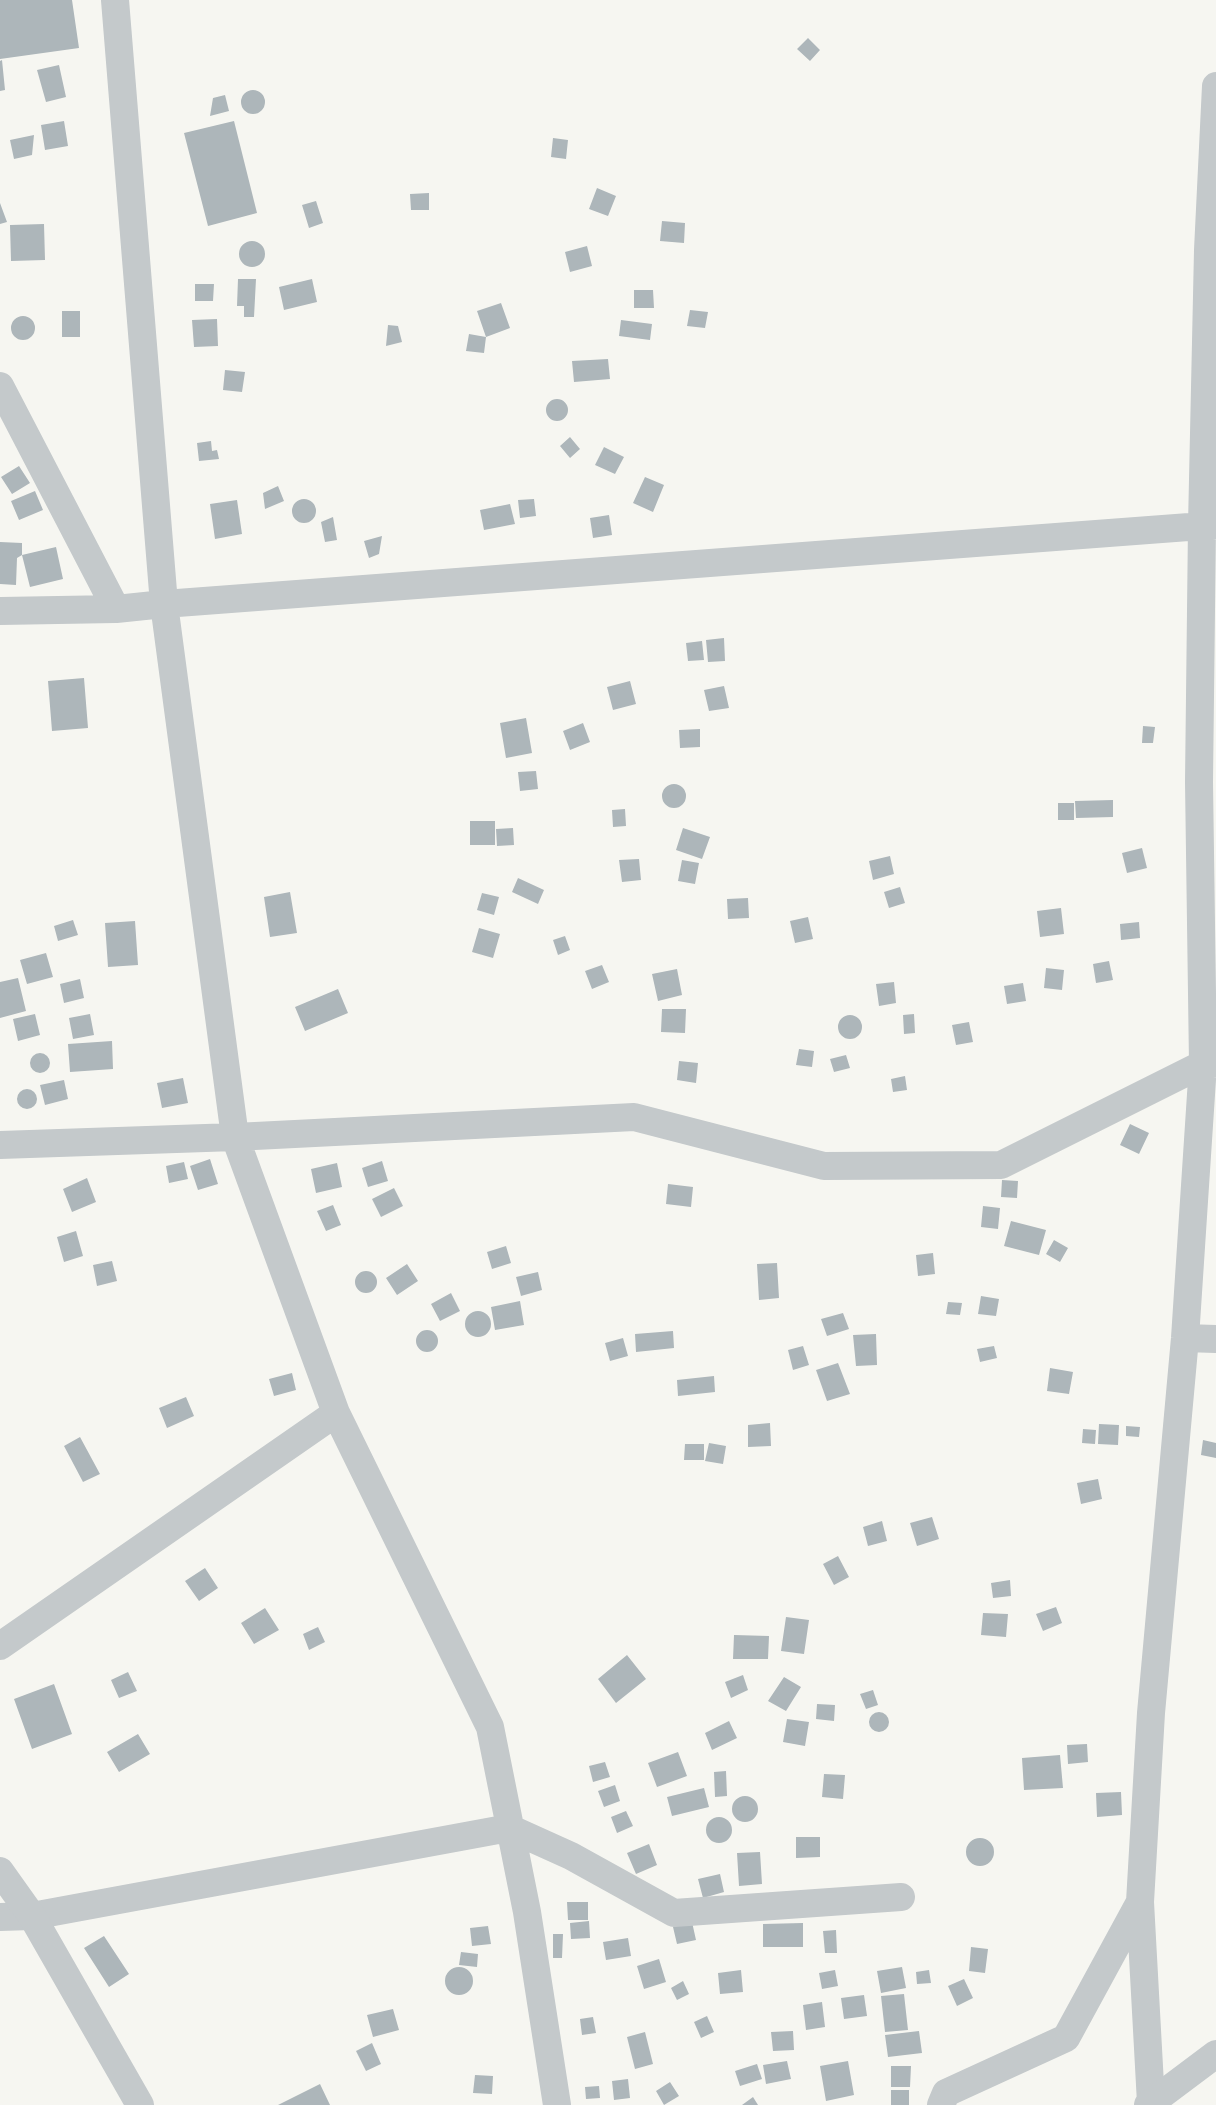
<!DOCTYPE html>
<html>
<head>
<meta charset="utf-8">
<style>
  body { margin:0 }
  canvas { display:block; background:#f6f6f1 }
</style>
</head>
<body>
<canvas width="1216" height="2105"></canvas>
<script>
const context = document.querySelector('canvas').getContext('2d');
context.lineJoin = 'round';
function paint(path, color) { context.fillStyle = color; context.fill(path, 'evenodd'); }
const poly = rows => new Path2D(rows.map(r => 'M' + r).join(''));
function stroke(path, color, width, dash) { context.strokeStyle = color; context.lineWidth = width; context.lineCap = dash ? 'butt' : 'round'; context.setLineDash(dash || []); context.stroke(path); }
paint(poly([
  [0,0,72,0,79,48,0,59],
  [808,38,820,50,810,61,797,49],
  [2,60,5,90,0,91,0,61],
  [59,65,66,97,46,102,37,70],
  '241 102a12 12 0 1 1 24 0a12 12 0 1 1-24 0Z',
  [225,95,229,111,210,116,213,98],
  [64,121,68,146,45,150,41,125],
  [234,121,257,213,208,226,184,133],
  [34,135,32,155,14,159,10,140],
  [553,138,568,140,566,159,551,157],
  [597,188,616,196,608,216,589,209],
  [429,193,429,210,411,210,410,194],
  [316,201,323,223,309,228,302,205],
  [0,203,7,222,0,224],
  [662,221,685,223,684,243,660,241],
  [44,224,45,260,11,261,10,225],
  '239 254a13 13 0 1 1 26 0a13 13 0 1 1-26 0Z',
  [587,246,592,266,570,272,565,252],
  [238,279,256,279,254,317,244,317,244,306,237,306],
  [312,279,317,302,284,310,279,287],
  [195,284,214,284,213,301,195,301],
  [634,290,653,290,654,308,634,308],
  [501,303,510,328,486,337,477,311],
  [690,310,708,312,705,328,687,326],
  [62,311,80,311,80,337,62,337],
  '11 328a12 12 0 1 1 24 0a12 12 0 1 1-24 0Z',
  [217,319,218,346,194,347,192,320],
  [621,320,652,324,650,340,619,336],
  [388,325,398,326,402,342,386,346],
  [469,334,486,337,484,353,466,351],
  [608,359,610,379,574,382,572,361],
  [225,370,245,372,242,392,223,390],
  '546 410a11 11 0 1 1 22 0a11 11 0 1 1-22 0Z',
  [570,437,580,449,570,458,560,446],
  [211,441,212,451,217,450,219,459,199,461,197,443],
  [604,447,624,457,615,474,595,465],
  [19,466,30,483,12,494,1,477],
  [645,477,664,485,653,512,633,503],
  [278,486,284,501,265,509,263,493],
  [35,491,43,510,19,520,11,501],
  [534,499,536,516,520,518,518,500],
  '292 511a12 12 0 1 1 24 0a12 12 0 1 1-24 0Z',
  [237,500,242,534,215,539,210,504],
  [510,504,515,524,484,530,480,510],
  [609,515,612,535,593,538,590,518],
  [333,517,337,540,325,542,321,522],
  [382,536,379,554,369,558,364,541],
  [0,542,22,543,22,555,17,558,16,585,0,584],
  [56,547,63,579,30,587,22,555],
  [724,638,725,661,708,662,706,640],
  [702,641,704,660,688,661,686,643],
  [84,678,88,728,52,731,48,681],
  [630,681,636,704,613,710,607,687],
  [724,686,729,708,709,711,704,690],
  [526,718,532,753,506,758,500,723],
  [583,723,590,742,570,750,563,731],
  [1143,726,1155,727,1153,743,1142,743],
  [700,729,700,747,680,748,679,730],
  [536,771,538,789,520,791,518,772],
  '662 796a12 12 0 1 1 24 0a12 12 0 1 1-24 0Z',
  [1113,800,1113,817,1076,818,1075,801],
  [1058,803,1074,803,1074,820,1058,820],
  [625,809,626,826,613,827,612,810],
  [470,821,495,821,495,845,470,845],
  [513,828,514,845,497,846,496,829],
  [683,828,710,837,702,859,676,850],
  [1142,848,1147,868,1127,873,1122,853],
  [890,856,894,874,873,880,869,861],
  [639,859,641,880,622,882,619,860],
  [682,860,699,863,695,884,678,881],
  [518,878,544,890,538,904,512,892],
  [900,887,905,903,889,908,884,892],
  [290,892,297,933,270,937,264,897],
  [482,893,499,897,494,915,477,910],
  [748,898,749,918,728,919,727,899],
  [1061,908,1064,934,1040,937,1037,911],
  [808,917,813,939,795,943,790,921],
  [73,920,78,935,58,941,54,926],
  [135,921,138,965,108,967,105,923],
  [1139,922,1140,938,1121,940,1120,924],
  [479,928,500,934,493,958,472,952],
  [565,936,570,950,558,955,553,940],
  [46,953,53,977,27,984,20,960],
  [1109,961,1113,980,1096,983,1093,964],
  [602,965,609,982,592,989,585,971],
  [1046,968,1064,970,1062,990,1044,988],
  [677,969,682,995,658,1001,652,974],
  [18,978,26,1011,0,1018,0,982],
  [80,979,84,998,64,1003,60,984],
  [894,982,896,1003,879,1006,876,984],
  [1023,983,1026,1001,1007,1004,1004,986],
  [338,989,348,1013,305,1031,295,1007],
  [662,1009,686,1009,685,1033,661,1032],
  [35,1014,40,1035,18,1041,13,1019],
  [90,1014,94,1035,73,1039,69,1018],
  [914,1014,915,1033,904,1034,903,1015],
  '838 1027a12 12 0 1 1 24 0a12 12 0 1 1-24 0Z',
  [969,1022,973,1042,956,1045,952,1025],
  [112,1041,113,1069,70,1072,68,1044],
  [799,1049,814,1051,812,1067,796,1065],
  '30 1063a10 10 0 1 1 20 0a10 10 0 1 1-20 0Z',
  [846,1055,850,1068,834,1072,830,1059],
  [679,1061,698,1063,696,1083,677,1080],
  [905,1076,907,1090,893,1092,891,1079],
  [183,1078,188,1103,162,1108,157,1083],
  [64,1080,68,1099,45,1105,40,1085],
  '17 1099a10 10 0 1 1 20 0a10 10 0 1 1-20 0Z',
  [1130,1124,1149,1133,1139,1154,1120,1145],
  [210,1159,218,1184,198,1190,190,1166],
  [382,1161,388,1181,368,1187,362,1168],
  [184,1162,188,1179,169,1183,166,1166],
  [337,1163,342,1187,316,1193,311,1169],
  [87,1178,96,1202,72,1212,63,1189],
  [1002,1180,1018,1181,1017,1198,1001,1197],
  [668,1184,693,1187,691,1207,666,1204],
  [394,1188,403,1206,381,1217,372,1199],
  [333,1205,341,1225,326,1231,317,1211],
  [983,1206,1000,1208,998,1229,981,1227],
  [1011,1221,1046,1230,1039,1255,1004,1246],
  [76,1231,83,1256,64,1262,57,1237],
  [1054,1240,1068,1248,1060,1262,1046,1254],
  [506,1246,511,1263,492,1269,487,1252],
  [933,1253,935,1274,918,1276,916,1255],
  [112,1261,117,1281,97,1286,93,1265],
  [777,1263,779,1298,759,1300,757,1264],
  [407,1264,418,1281,397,1295,386,1278],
  '355 1282a11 11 0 1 1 22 0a11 11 0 1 1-22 0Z',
  [538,1272,542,1290,521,1296,516,1277],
  [451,1293,460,1311,440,1321,431,1304],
  [981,1296,999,1299,996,1316,978,1314],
  [520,1301,524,1325,495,1330,491,1307],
  [948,1302,962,1303,960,1315,946,1314],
  '465 1324a13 13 0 1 1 26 0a13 13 0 1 1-26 0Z',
  [843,1313,849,1329,827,1336,821,1319],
  '416 1341a11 11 0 1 1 22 0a11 11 0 1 1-22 0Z',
  [673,1331,674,1348,636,1352,635,1334],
  [876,1334,877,1365,856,1366,853,1335],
  [623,1338,628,1356,610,1361,605,1343],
  [803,1346,809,1365,793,1370,788,1350],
  [994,1346,997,1358,980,1362,977,1349],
  [838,1363,850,1394,827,1401,816,1370],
  [1050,1368,1073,1372,1069,1394,1047,1391],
  [292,1373,296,1390,274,1396,269,1379],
  [714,1376,715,1392,678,1396,677,1380],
  [186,1397,194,1416,167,1428,159,1408],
  [770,1423,771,1446,748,1447,748,1425],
  [1099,1424,1119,1425,1118,1445,1098,1444],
  [1126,1426,1140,1427,1139,1437,1126,1436],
  [1083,1429,1096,1430,1095,1444,1082,1443],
  [80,1437,100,1474,83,1482,64,1446],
  [1203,1440,1216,1443,1216,1458,1201,1455],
  [709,1443,726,1446,723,1464,705,1461],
  [685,1444,704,1444,704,1460,684,1460],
  [1098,1479,1102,1499,1081,1504,1077,1483],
  [932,1517,939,1539,917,1546,910,1523],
  [882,1521,887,1541,868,1546,863,1527],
  [838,1556,849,1577,834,1585,823,1564],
  [205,1568,218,1588,199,1601,185,1581],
  [1010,1580,1011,1596,993,1598,991,1583],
  [1056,1607,1062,1623,1043,1631,1036,1614],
  [265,1608,279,1630,254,1644,241,1623],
  [983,1613,1008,1614,1006,1637,981,1635],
  [786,1617,809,1620,804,1654,781,1651],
  [318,1627,325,1642,309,1650,303,1634],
  [734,1635,769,1636,768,1659,733,1659],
  [627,1655,646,1679,616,1703,598,1679],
  [128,1672,137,1691,119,1698,111,1680],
  [743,1675,748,1690,731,1698,725,1682],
  [784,1677,801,1687,786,1711,768,1701],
  [54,1684,72,1734,32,1749,14,1699],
  [873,1690,878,1705,866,1709,860,1694],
  [817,1704,835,1705,834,1721,816,1719],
  '869 1722a10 10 0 1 1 20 0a10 10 0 1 1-20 0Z',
  [787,1719,809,1722,805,1746,783,1742],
  [729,1721,737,1738,712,1750,705,1733],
  [138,1734,150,1754,119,1772,107,1752],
  [1087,1744,1088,1762,1068,1764,1067,1745],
  [678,1752,687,1776,657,1787,648,1763],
  [1060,1755,1063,1788,1024,1790,1022,1758],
  [605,1762,610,1777,593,1782,589,1766],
  [726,1771,727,1796,715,1797,714,1772],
  [824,1774,845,1775,843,1799,822,1797],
  [615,1785,620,1801,604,1807,598,1791],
  [704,1788,709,1807,672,1816,667,1797],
  [1121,1792,1122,1815,1097,1817,1096,1793],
  '732 1809a13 13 0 1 1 26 0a13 13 0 1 1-26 0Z',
  [626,1811,633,1826,617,1833,611,1817],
  '706 1830a13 13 0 1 1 26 0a13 13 0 1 1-26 0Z',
  [796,1837,820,1837,820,1857,796,1858],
  '966 1852a14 14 0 1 1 28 0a14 14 0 1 1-28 0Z',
  [649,1844,657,1865,636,1874,627,1853],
  [760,1852,762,1884,739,1886,737,1853],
  [720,1874,724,1892,703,1898,698,1879],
  [567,1902,588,1902,588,1920,568,1920],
  [589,1921,590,1938,571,1939,570,1923],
  [692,1922,696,1940,677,1944,673,1927],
  [803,1923,803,1947,763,1947,763,1924],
  [488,1926,491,1944,472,1946,470,1928],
  [836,1930,837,1953,825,1953,823,1931],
  [553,1934,563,1934,562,1958,553,1958],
  [104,1936,129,1974,109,1987,84,1948],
  [628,1938,631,1956,606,1960,603,1942],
  [971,1947,988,1949,985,1973,969,1971],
  [461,1952,478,1954,477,1967,459,1965],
  [659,1959,666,1982,644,1989,637,1966],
  [902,1967,906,1988,881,1993,877,1971],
  '445 1981a14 14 0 1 1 28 0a14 14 0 1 1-28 0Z',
  [741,1970,743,1992,720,1994,718,1973],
  [835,1970,838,1986,822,1989,819,1973],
  [929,1970,931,1983,917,1984,916,1972],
  [964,1979,973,1998,957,2006,948,1986],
  [683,1981,689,1994,677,2000,671,1988],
  [904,1994,908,2030,885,2032,881,1996],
  [864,1995,867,2016,844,2019,841,1998],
  [822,2002,825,2027,806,2030,803,2005],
  [393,2009,399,2030,373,2037,367,2015],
  [707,2016,714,2032,701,2038,694,2022],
  [593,2017,596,2033,582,2035,580,2019],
  [793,2031,794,2050,773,2051,771,2032],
  [919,2031,922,2053,888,2057,885,2035],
  [645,2032,653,2064,635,2069,627,2037],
  [372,2043,381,2064,366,2071,356,2051],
  [787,2061,791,2079,766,2084,763,2065],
  [848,2061,854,2095,826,2101,820,2066],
  [757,2064,762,2079,740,2086,735,2071],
  [891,2066,911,2066,910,2087,891,2087],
  [475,2075,493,2076,492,2094,473,2093],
  [628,2079,630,2098,614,2100,612,2081],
  [670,2082,679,2096,664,2105,656,2091],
  [320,2084,330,2105,278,2105],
  [599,2086,600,2098,586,2099,585,2087],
  [891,2090,909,2090,909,2105,891,2105],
  [753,2097,758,2105,742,2105]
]), '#adb6ba');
stroke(poly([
  [115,0,164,604,235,1137,336,1413,490,1727,527,1912,557,2105],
  [0,386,116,609],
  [0,611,116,609,164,604,1216,525],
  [0,1145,235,1137,634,1117,824,1166,1001,1165,1203,1064,1216,1063],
  [1185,1338,1216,1339],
  [0,1646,336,1413],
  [0,1917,32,1916,509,1828,571,1856,674,1913,901,1897],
  [1151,2103,1140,1902,1151,1713,1185,1338,1203,1064,1199,782,1202,525,1208,250,1216,86],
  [941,2105,946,2093,1066,2038,1140,1902]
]), '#c4c9cb', 28);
stroke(poly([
  [0,1871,32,1916,140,2105],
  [1148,2105,1216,2054]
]), '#c4c9cb', 28);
</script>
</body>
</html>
